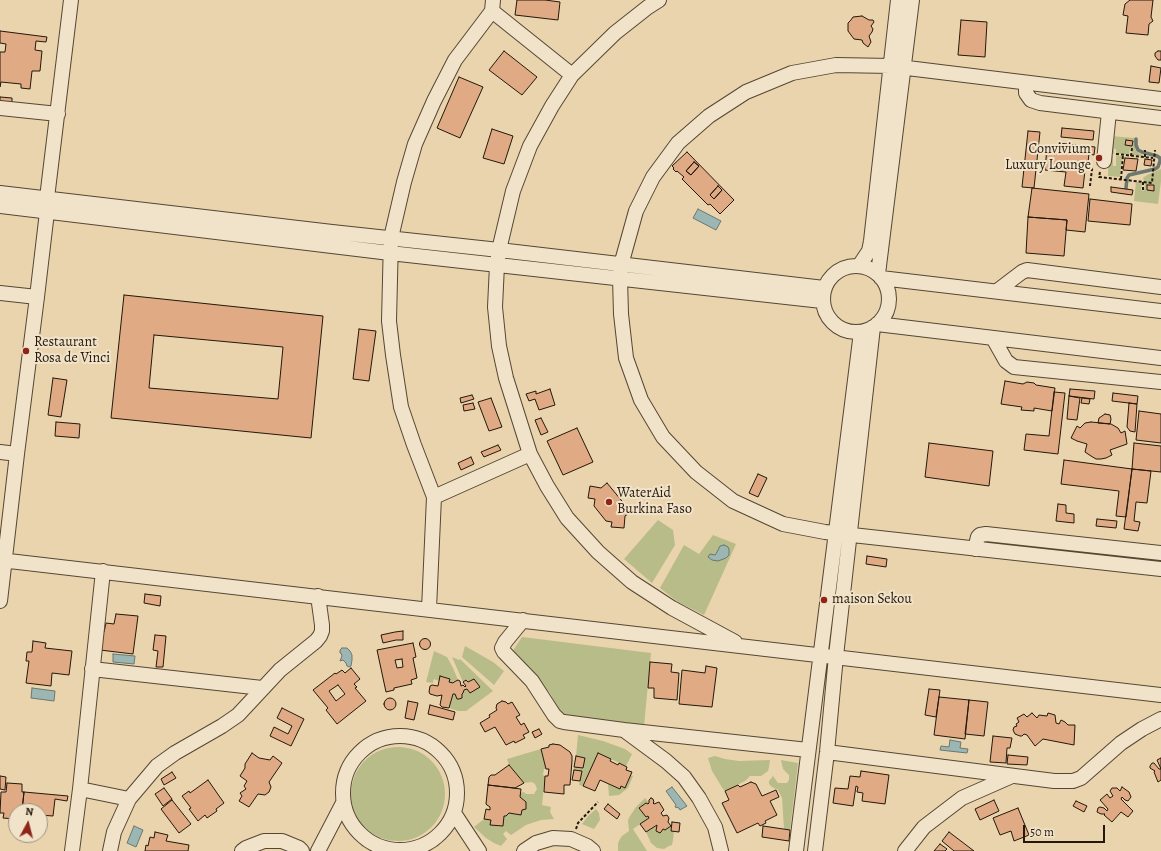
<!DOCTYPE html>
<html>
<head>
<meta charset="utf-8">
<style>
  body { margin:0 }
  #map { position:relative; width:1161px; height:851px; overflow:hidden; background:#ead4ad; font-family:Alegreya,serif }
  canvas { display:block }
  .north { position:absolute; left:8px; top:803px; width:40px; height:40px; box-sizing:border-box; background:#f1e3ca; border:1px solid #9f927d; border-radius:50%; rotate:7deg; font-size:11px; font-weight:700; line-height:16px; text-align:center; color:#23180a }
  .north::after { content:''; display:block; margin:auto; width:14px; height:18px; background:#8f2418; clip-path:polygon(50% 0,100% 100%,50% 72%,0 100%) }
  .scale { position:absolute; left:1023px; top:825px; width:82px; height:18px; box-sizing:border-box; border:2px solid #23180a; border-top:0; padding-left:5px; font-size:12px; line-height:14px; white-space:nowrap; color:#23180a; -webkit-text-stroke:3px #f1e3ca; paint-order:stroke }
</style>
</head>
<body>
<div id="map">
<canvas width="1161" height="851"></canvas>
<div class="north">N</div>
<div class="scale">50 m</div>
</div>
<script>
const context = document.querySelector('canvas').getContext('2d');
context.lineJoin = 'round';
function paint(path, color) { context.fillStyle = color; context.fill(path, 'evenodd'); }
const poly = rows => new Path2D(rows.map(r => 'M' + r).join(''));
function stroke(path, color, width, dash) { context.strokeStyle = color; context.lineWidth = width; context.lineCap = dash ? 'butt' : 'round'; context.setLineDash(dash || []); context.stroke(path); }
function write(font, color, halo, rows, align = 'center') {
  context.font = font + ' Alegreya,serif'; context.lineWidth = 4; context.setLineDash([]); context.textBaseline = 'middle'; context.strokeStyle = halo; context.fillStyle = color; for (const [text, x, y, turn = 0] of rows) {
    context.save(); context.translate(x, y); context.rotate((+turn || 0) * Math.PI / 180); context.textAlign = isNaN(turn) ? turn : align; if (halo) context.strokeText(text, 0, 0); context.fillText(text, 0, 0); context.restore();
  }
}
paint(poly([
  [1110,136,1135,138,1135,148,1136,151,1144,156,1132,155,1133,148,1130,148,1129,155,1116,153,1116,149,1114,149,1114,154,1109,153],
  [1109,155,1113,156,1113,166,1116,166,1116,156,1122,156,1120,177,1108,176],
  [1161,169,1161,181,1158,204,1134,201,1136,182,1142,183,1141,190,1144,191,1145,184,1143,178,1147,175],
  [658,520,673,530,675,545,652,583,624,559],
  [713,535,736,544,704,615,678,602,660,588,684,545,699,554],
  [522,637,651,653,644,726,562,715,550,693,527,666,512,652],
  [465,646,493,662,504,671,494,685,462,657],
  [434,651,447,657,453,668,458,680,454,681,453,683,449,682,450,679,440,676,439,681,434,679,433,681,433,683,426,682],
  [452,657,459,660,460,659,493,691,466,711,458,711,449,708,453,694,455,694,457,699,459,699,462,698,462,694,463,693,464,690,467,689,470,693,479,687,474,679,468,682,466,680,463,682],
  [578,735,603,741,625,749,632,754,626,766,598,753,583,786,579,785,582,771,574,770,574,767,583,768,585,758,576,756],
  '351 794a47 47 0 1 1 94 0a47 47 0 1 1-94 0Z',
  [541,749,546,769,544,769,543,775,545,776,542,805,551,807,550,812,554,819,541,820,526,825,511,835,506,831,503,834,507,839,501,846,494,843,486,838,474,827,484,819,491,820,491,825,503,826,504,816,506,816,509,813,521,814,522,810,526,808,526,802,520,797,520,793,524,792,526,794,534,794,537,789,535,784,532,782,524,783,509,765,507,759],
  [715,756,725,759,739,761,770,760,769,767,768,771,761,776,750,776,745,781,725,791,723,789,712,771,708,758],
  [781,760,798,763,790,830,784,829,782,798,778,790,772,787,769,784,769,781,773,776,778,783,787,783,789,780,789,775,783,769],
  [631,775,633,776,628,788,619,795,609,796,608,784,620,789,621,786,625,788],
  [645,798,649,803,648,804,646,803,639,808,646,817,648,816,649,818,633,829,647,851,618,851,618,843,620,839,622,836,629,831,628,820,630,816,636,807],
  [596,809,599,813,600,820,594,829,582,824,588,816],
  [657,825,656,831,660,833,661,832,663,829,665,830,671,826,672,826,674,831,673,840,672,845,669,846,664,849,657,848,651,843,646,832]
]), '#b8bc89');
const water = poly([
  [698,209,721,221,716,230,693,218,698,209],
  [724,545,728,547,729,549,729,555,726,558,718,561,712,560,708,557,710,554,715,555,716,554,720,546,724,545],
  [342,648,347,648,350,651,352,655,352,660,351,666,349,667,347,666,346,663,343,660,340,661,342,656,341,653,340,653,340,650,342,648],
  [113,654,135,656,134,664,113,662,113,654],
  [32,688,55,691,54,701,31,698,32,688],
  [950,740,961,742,960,748,968,749,967,753,940,750,941,746,949,747,950,740],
  [672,787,687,806,680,810,679,808,675,807,676,805,666,791,672,787],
  [134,826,143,830,136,847,127,843,134,826]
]);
paint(water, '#9bb6b3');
stroke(water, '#6b776f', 1);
stroke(poly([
  [1126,188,1127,178,1129,175,1155,169,1158,167,1160,161,1160,158,1157,156,1142,152,1138,150,1136,145,1136,139]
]), '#6b776f', 3.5);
const building = poly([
  [517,0,545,0,560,2,558,20,515,15,517,0],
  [1130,0,1153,0,1151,17,1153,21,1149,24,1148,35,1126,33,1128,16,1123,15,1125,4,1130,0],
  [862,16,869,20,873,20,874,22,871,26,873,29,872,32,869,36,871,42,868,47,863,43,862,40,854,39,848,31,848,23,851,20,853,17,862,16],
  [961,20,987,22,985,57,958,55,961,20],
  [0,31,47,37,46,42,36,41,35,50,42,51,40,71,32,71,30,89,21,88,21,84,1,82,0,87,0,52,5,52,6,44,0,43,0,31],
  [504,51,537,77,522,95,489,70,504,51],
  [1158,51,1161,51,1161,60,1158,60,1155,56,1155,53,1158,51],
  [1151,66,1161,68,1159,83,1149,82,1151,66],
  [459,77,483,87,460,138,437,128,459,77],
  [0,97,12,98,12,104,0,102,0,97],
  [1062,128,1094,131,1093,140,1061,137,1062,128],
  [492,129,513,136,504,164,483,158,492,129],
  [1028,131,1040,132,1034,188,1022,187,1028,131],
  [1126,140,1133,141,1132,146,1125,145,1126,140],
  [1058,143,1095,147,1094,155,1089,154,1088,162,1086,162,1083,188,1064,186,1066,172,1045,170,1047,147,1057,148,1058,143],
  [687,152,734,200,720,214,710,204,708,205,682,179,684,177,677,171,676,172,673,169,674,168,672,166,687,152],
  [694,162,699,166,691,175,686,171,694,162],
  [718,186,722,190,714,199,710,195,718,186],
  [1125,158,1138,159,1136,171,1123,170,1125,158],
  [1145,159,1152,160,1151,166,1144,165,1145,159],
  [694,162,699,166,691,175,686,171,694,162],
  [1147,185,1154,185,1154,191,1147,190,1147,185],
  [718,186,722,190,714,199,710,195,718,186],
  [1111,187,1133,190,1132,195,1111,192,1111,187],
  [1032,188,1089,194,1085,232,1066,230,1067,220,1028,217,1032,188],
  [1090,199,1132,204,1130,225,1088,221,1090,199],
  [1028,217,1067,220,1064,256,1026,253,1028,217],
  [124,295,323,316,311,438,111,418,124,295],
  [154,335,283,347,278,399,149,388,154,335],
  [359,329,376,331,369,381,353,379,359,329],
  [53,378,67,380,61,417,48,415,53,378],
  [1005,381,1023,384,1027,382,1034,383,1036,385,1055,388,1052,411,1034,408,1034,411,1021,410,1022,407,1001,404,1005,381],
  [550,389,555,405,539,410,535,399,529,401,526,394,536,391,536,394,550,389],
  [1070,389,1095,391,1094,399,1069,396,1070,389],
  [1054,392,1065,393,1058,454,1024,450,1026,434,1049,436,1054,392],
  [1113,393,1138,396,1137,404,1112,401,1113,393],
  [472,395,474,399,461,403,460,398,472,395],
  [1069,396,1080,398,1077,420,1067,419,1069,396],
  [491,398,502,427,489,431,478,402,491,398],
  [1082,398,1090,399,1089,404,1081,403,1082,398],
  [473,403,475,409,464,411,463,405,473,403],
  [1129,403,1137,404,1135,432,1130,431,1127,427,1129,403],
  [1139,411,1161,414,1161,443,1136,440,1139,411],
  [1105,414,1110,415,1111,419,1110,424,1098,423,1099,418,1105,414],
  [541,418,548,432,541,435,535,420,541,418],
  [56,422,80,424,79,438,55,436,56,422],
  [1091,422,1111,424,1118,428,1121,433,1125,431,1127,444,1110,450,1112,455,1106,458,1101,459,1096,459,1091,456,1085,452,1087,444,1077,441,1071,438,1077,426,1080,428,1085,423,1091,422],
  [577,428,593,462,563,475,547,441,577,428],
  [929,443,993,451,989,486,925,477,929,443],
  [1134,443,1161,446,1161,472,1132,469,1134,443],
  [498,445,501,450,484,457,481,452,498,445],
  [471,457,474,464,461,470,458,463,471,457],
  [1064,460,1132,469,1126,517,1116,516,1119,491,1061,484,1064,460],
  [1132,469,1151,471,1147,503,1136,502,1134,521,1140,522,1138,531,1124,529,1132,469],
  [758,474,767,478,758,497,749,493,758,474],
  [607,483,631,512,625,516,624,528,611,527,612,522,606,521,594,506,595,499,588,498,590,486,601,488,607,483],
  [1058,504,1066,505,1066,513,1074,514,1074,523,1056,521,1058,504],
  [1097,519,1117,521,1116,528,1096,526,1097,519],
  [867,556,887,559,886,567,866,564,867,556],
  [145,594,161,596,160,606,144,603,145,594],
  [116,614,138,616,133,654,100,650,102,631,104,632,106,623,114,624,116,614],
  [403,631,403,640,396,640,383,643,381,635,395,632,403,631],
  [155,635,166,636,163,667,156,667,158,651,153,650,155,635],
  '419.5 644a5.5 5.5 0 1 1 11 0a5.5 5.5 0 1 1-11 0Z',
  [33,641,46,643,45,648,72,651,69,675,52,673,51,686,26,683,29,661,26,661,27,652,32,652,33,641],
  [413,643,416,657,413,658,417,678,411,680,412,684,394,688,394,690,386,692,377,650,413,643],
  [402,659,403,667,397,668,395,660,402,659],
  [650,662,672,664,671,672,679,673,677,700,654,698,654,688,648,688,650,662],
  [706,666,717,668,712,707,679,704,682,670,705,673,706,666],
  [351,668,360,679,354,684,357,687,355,688,366,701,337,724,326,710,328,708,313,690,335,673,336,674,342,670,345,673,351,668],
  [338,685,345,694,336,701,329,691,338,685],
  [440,676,450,679,449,682,453,683,454,682,458,680,460,681,461,686,463,685,465,687,466,686,463,682,466,680,468,682,474,679,480,687,470,693,467,689,464,690,463,693,462,694,462,698,459,699,457,699,455,694,453,694,449,708,442,707,440,705,442,695,437,696,430,694,429,692,430,686,432,685,438,686,440,676],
  [929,689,940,690,936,717,925,715,929,689],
  [939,697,969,700,965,739,934,735,939,697],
  '384 704a6 6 0 1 1 12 0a6 6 0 1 1-12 0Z',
  [969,700,988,702,984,736,965,734,969,700],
  [408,701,418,703,414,720,405,718,408,701],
  [502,701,506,702,508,704,512,702,520,715,516,717,521,725,524,723,529,732,523,735,525,738,515,743,514,741,506,745,495,727,485,732,480,723,490,717,489,715,497,710,496,708,497,704,502,701],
  [430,705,455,712,453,720,428,714,430,705],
  [282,708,304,719,291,746,270,736,274,727,288,734,292,726,277,718,282,708],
  [1032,713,1037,718,1039,715,1047,716,1048,713,1055,715,1056,723,1059,724,1061,720,1065,722,1068,725,1075,725,1074,745,1043,739,1035,746,1027,735,1024,734,1022,736,1020,736,1015,734,1013,730,1014,727,1017,726,1016,724,1019,722,1017,718,1024,714,1027,717,1032,713],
  [539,729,542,734,535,738,532,732,539,729],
  [993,736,1012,738,1010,748,1007,748,1006,763,990,762,993,736],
  [553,744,560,745,570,752,572,756,572,761,570,785,564,785,564,794,544,792,545,776,548,776,549,769,546,769,541,749,549,747,549,745,553,744],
  [252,753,259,758,270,760,273,756,282,763,269,782,271,787,269,792,265,795,258,794,249,807,239,801,242,796,240,793,246,789,244,786,247,781,240,776,245,768,245,764,252,753],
  [598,753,611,759,610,761,618,765,619,763,627,767,626,770,632,772,625,788,621,786,620,789,600,780,595,791,583,786,598,753],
  [1008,755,1028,757,1027,765,1007,764,1008,755],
  [576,756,585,758,583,768,574,767,576,756],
  [1161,758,1161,780,1158,782,1154,772,1155,771,1150,768,1150,766,1152,763,1154,763,1159,769,1161,769,1157,760,1161,758],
  [509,765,524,783,515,788,488,785,489,777,491,775,495,775,509,765],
  [574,770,582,771,580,781,572,780,574,770],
  [861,771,889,775,885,804,862,801,863,793,857,792,858,787,856,786,853,806,833,803,835,788,848,789,850,776,860,777,861,771],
  [172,772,176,778,164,785,161,779,172,772],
  [0,776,6,777,5,790,0,789,0,776],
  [208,780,224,803,216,809,217,811,207,818,205,815,198,821,189,809,191,808,182,796,189,791,190,793,208,780],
  [751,782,756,784,762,796,776,790,779,797,770,801,777,815,765,821,766,823,760,826,758,823,737,833,722,803,729,800,725,791,738,785,740,787,751,782],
  [7,783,22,784,22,792,24,792,22,811,16,811,15,819,3,818,4,813,0,813,1,792,6,792,7,783],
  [488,785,521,789,520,797,526,802,526,809,522,810,521,815,509,813,506,816,504,816,503,826,490,825,491,820,484,819,486,809,490,810,490,807,487,805,486,804,488,785],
  [1122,787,1129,792,1131,797,1128,801,1125,800,1122,797,1121,799,1133,811,1128,817,1121,812,1112,822,1104,815,1105,814,1101,814,1097,812,1098,808,1100,807,1104,808,1107,811,1108,809,1100,800,1107,794,1110,798,1113,796,1110,791,1112,788,1117,788,1120,791,1122,787],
  [164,788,172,799,163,806,155,794,164,788],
  [24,792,68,796,67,801,55,799,53,816,40,815,40,811,22,811,24,792],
  [651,798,653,799,654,802,653,803,654,804,659,802,664,810,661,813,663,816,667,815,669,818,668,822,671,826,665,830,663,829,661,832,660,833,656,831,657,825,646,832,640,824,649,818,648,816,646,817,639,808,646,803,648,804,649,803,649,800,651,798],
  [172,800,191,824,179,833,161,809,172,800],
  [994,800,999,811,980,820,975,809,994,800],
  [1076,801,1087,806,1084,812,1073,806,1076,801],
  [608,804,620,814,617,819,604,809,608,804],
  [1018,808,1029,835,1014,841,1011,831,1000,835,993,818,1018,808],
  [672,822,680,823,679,832,671,831,672,822],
  [763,826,790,830,789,841,762,837,763,826],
  [155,832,168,835,166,841,189,845,188,851,145,851,146,845,148,846,150,837,154,838,155,832],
  [949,832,974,851,954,851,942,841,949,832],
  [940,844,947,849,945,851,934,851,940,844]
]);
paint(building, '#dfaa84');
stroke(building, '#23180a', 1);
const minor = poly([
  [659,0,648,7,615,33,572,75,552,106,530,146,513,191,499,250,497,265,495,307,499,346,506,378,530,454,547,486,567,518,598,552,632,582,672,608,735,642],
  [492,11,572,75],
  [1026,83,1026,93,1031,100,1040,103,1161,118],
  [1161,99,891,66,836,65,792,73,746,92,709,116,678,143,653,177,636,211,621,265,620,278,621,314,626,358,641,400,663,437,696,472,733,501,783,524,825,532,1161,569],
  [0,108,58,114],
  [1104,161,1109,112],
  [0,193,332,232,499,250,824,288],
  [0,206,390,253,822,301],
  '823 299a33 33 0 1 1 66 0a33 33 0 1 1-66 0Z',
  [859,266,869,251,871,241,898,0],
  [878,274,912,0],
  [881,278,1161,311],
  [997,291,1022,272,1027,270,1161,287],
  [0,293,37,297],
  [877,324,1161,358],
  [993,338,1006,361,1014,367,1161,382],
  [0,452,17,454],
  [434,497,414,445,401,407,393,355,389,321,391,238,404,182,415,144,434,101,455,60,492,11,493,0],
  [975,549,978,537,980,535,986,534,1161,553],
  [0,560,1161,695],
  [0,601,17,454,37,297,47,212,47,198,71,0],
  [429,609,434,497,530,454],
  [523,620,505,642,502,648,504,652,532,681,554,715,560,721,564,722,624,730,808,750],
  [92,669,262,688],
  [624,730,666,761,684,777,699,798,715,827,721,851],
  '343 793a57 57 0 1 1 114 0a57 57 0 1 1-114 0Z',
  [827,752,1054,781,1073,781,1081,778,1121,743,1142,729,1161,719],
  [80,789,129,799,157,766,175,753,222,726,238,715,280,670,316,641,320,636,322,631,322,625,318,596],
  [454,813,479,851],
  [72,851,80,789,103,571],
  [110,851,114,832,129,799],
  [242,851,246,848,264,841,282,841,299,848,302,851],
  [318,851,343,803],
  [524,851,536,843,553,838,571,839,587,846,593,851],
  [796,851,861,332],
  [815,851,827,752,836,656,873,327],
  [905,851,924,827,962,798,1012,776]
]);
stroke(minor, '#554733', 16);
stroke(poly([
  [1116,154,1153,158],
  [1131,156,1132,148],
  [1145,157,1145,150],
  [1100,172,1099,177,1152,183,1155,150],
  [1121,179,1123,155],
  [1090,186,1092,169,1094,168],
  [1143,190,1143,182],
  [576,829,578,823,598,802]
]), '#23180a', 2, [3, 2]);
stroke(minor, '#f1e3ca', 14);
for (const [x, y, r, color] of [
  [1099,158,4,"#8f2418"],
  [26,351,4,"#8f2418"],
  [609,502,4,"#8f2418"],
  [824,600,4,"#8f2418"]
]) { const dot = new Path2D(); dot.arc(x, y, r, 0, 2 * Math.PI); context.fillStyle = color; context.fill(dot); stroke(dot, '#f1e3ca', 1.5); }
write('14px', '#23180a', '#f1e3ca', [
  ["Convivium",1091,150,"right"],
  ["Luxury Lounge",1091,166,"right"],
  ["Restaurant",34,343],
  ["Rosa de Vinci",34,359],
  ["WaterAid",617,494],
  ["Burkina Faso",617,510],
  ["maison Sekou",832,600]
], 'left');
</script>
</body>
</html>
